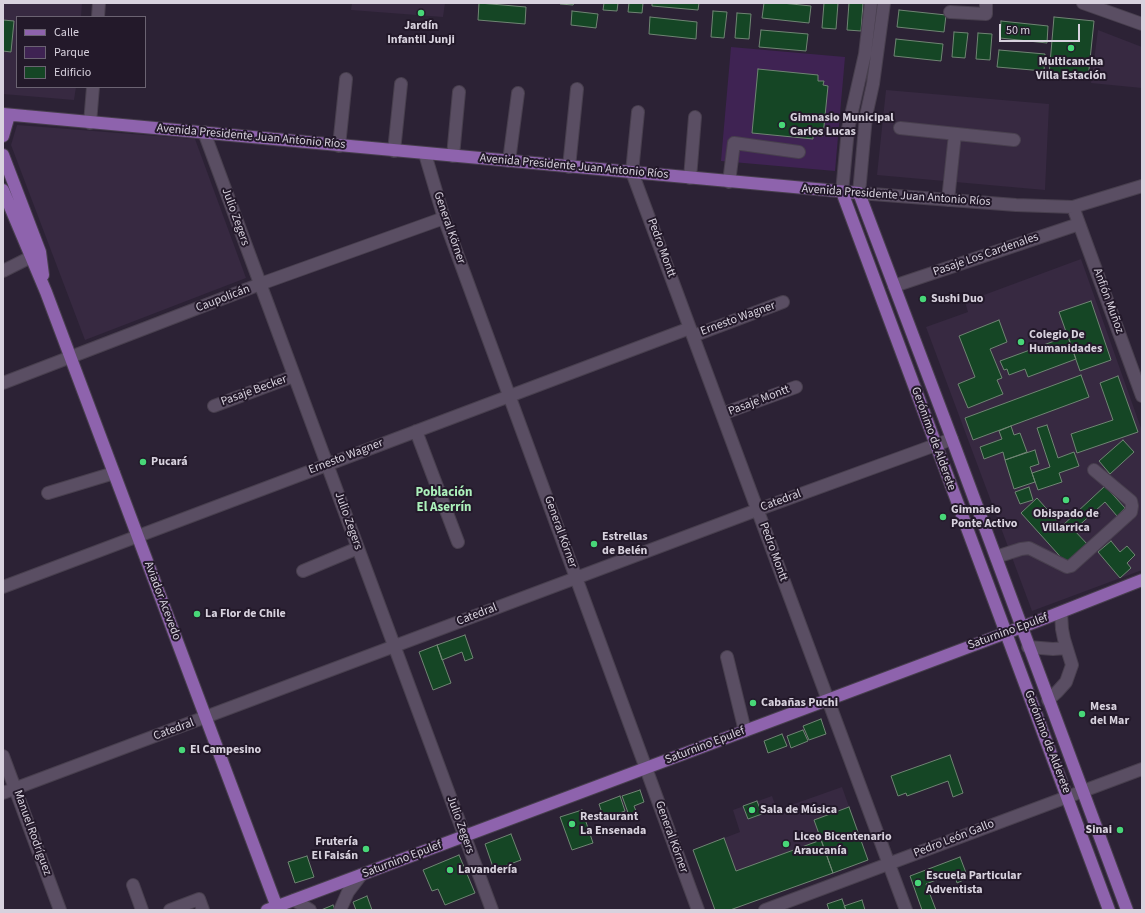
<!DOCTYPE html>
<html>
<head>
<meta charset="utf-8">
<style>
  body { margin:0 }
  #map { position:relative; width:1145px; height:913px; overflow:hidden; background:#2c2235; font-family:"Source Sans 3",sans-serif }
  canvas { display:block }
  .frame { position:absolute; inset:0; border:4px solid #d8d2de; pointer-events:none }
  .legend { position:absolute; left:16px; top:16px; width:130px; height:72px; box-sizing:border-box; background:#23192a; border:1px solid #6b6372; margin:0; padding:5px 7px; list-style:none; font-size:12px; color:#d8d2de }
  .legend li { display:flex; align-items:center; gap:8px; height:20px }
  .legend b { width:20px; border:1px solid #6b6372 }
  .scale { position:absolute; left:999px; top:24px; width:81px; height:18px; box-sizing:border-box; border:2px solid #d8d2de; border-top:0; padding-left:5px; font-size:12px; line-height:14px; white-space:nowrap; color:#d8d2de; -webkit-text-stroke:3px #23192a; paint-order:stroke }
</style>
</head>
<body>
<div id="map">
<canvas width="1145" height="913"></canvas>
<div class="frame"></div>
<ul class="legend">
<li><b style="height:5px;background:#8e63ad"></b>Calle</li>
<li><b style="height:11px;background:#3f2353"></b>Parque</li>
<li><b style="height:11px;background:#154625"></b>Edificio</li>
</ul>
<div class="scale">50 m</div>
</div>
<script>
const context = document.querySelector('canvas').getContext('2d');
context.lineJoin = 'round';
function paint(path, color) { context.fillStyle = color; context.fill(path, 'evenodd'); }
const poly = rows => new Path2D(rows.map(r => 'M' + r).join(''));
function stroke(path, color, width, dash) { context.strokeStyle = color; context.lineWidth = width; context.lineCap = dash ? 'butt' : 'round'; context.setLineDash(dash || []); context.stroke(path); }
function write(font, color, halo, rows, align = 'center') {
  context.font = font + ' "Source Sans 3",sans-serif'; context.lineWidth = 4; context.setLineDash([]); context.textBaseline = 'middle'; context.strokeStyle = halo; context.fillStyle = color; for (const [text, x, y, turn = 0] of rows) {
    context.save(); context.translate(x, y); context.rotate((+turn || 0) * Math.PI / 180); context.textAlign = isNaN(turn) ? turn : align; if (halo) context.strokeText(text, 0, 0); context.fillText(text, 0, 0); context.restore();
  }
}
paint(poly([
  [3,3,82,3,81,17,17,17,17,87,76,87,74,100,3,94],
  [352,3,445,3,443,17,351,10],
  [1098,30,1142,47,1142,88,1091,83],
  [886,90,1049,104,1045,190,877,175],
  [17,125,195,139,246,278,85,340,11,145],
  [1081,259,1142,431,1142,570,1032,611,926,327,968,312,965,302],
  [842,787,868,860,730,910,715,910,693,850,740,832,733,810,772,796,777,810]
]), '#372941');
paint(poly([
  [731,47,845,57,835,171,721,161]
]), '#3f2353');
const building = poly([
  [479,3,526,7,525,24,478,20,479,3],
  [560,3,574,3,573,5,560,4,560,3],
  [604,3,618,3,617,11,603,10,604,3],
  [629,3,643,3,642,13,628,12,629,3],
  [652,3,699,3,698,10,652,6,652,3],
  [764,3,782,3,811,6,809,23,762,18,764,3],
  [824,3,838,3,836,29,822,28,824,3],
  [849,3,863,3,861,31,847,30,849,3],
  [899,10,946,15,944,32,897,27,899,10],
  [572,11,598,14,596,28,571,25,572,11],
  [713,11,727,12,724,38,711,37,713,11],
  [737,13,751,14,749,39,735,38,737,13],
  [650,17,697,22,696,39,649,34,650,17],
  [1054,17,1094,21,1088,79,1049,75,1054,17],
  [3,20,14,21,11,52,3,51,3,20],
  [1001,21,1048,26,1047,43,1000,38,1001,21],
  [761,30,808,34,806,51,759,47,761,30],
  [954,32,968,33,965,58,952,57,954,32],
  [978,33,992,34,990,60,976,59,978,33],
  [896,39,943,44,941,61,894,56,896,39],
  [999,50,1045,54,1044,71,997,67,999,50],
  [758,69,818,75,818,81,824,81,823,85,828,86,823,136,813,135,813,139,752,133,758,69],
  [1091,301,1111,360,1080,371,1059,312,1091,301],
  [999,320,1007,342,990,349,1002,378,997,380,1003,394,968,408,958,384,975,377,959,336,999,320],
  [1068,336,1076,359,1028,377,1025,369,1009,375,1007,369,1004,370,1000,361,1068,336],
  [1081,375,1089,397,973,440,965,418,1081,375],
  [1118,376,1138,432,1077,453,1071,434,1113,420,1100,383,1118,376],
  [1047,425,1058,458,1074,452,1079,466,1059,473,1062,482,1038,490,1032,473,1050,467,1037,428,1047,425],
  [1011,426,1014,435,1020,433,1027,452,1005,460,1003,452,984,459,980,447,1002,439,999,431,1011,426],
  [1123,440,1134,452,1110,474,1099,461,1123,440],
  [1035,450,1039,464,1030,467,1035,482,1014,489,1005,460,1035,450],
  [1105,486,1125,508,1117,516,1105,502,1074,530,1088,545,1067,564,1021,513,1037,498,1062,526,1105,486],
  [1029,487,1033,500,1020,504,1015,492,1029,487],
  [1111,541,1120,552,1127,546,1135,555,1127,563,1131,568,1120,578,1098,552,1111,541],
  [465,635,473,658,465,661,462,652,442,660,437,645,465,635],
  [437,645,451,683,433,690,419,652,437,645],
  [821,719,826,734,809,740,803,726,821,719],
  [803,730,808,741,791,748,787,736,803,730],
  [782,734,787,746,768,753,764,741,782,734],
  [950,755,963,793,953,797,948,781,907,796,906,793,898,796,891,776,950,755],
  [640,790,644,802,634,806,639,819,631,821,622,796,640,790],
  [620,796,625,811,604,819,599,804,620,796],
  [757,801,762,814,748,819,743,806,757,801],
  [849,807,868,860,833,873,814,820,849,807],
  [582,810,593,843,572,850,560,817,582,810],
  [511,834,521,860,494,870,485,844,511,834],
  [724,838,736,871,821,840,833,873,730,910,715,910,693,850,724,838],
  [459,855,475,893,445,905,438,889,432,891,423,870,459,855],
  [307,856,314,877,295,883,288,862,307,856],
  [960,857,968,878,957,883,954,873,926,884,936,910,922,910,910,876,960,857],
  [367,896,372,910,356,910,353,902,367,896],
  [842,899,846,910,829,910,827,904,842,899],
  [862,900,865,910,846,910,844,906,862,900],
  [333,905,335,910,321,910,333,905]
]);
paint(building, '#154625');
stroke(building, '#6f8573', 1);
const minor = poly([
  [884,3,873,84,866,116,859,193,1016,205,1073,207,1142,186],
  [1083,3,1142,24],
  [950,12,986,14,986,3],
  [98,17,99,3],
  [638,112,632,172,906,910],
  [90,123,93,87],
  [900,128,1014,140],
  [204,132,492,910],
  [339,146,346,79],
  [394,151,401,84],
  [425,154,444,218,698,910],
  [453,156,459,92],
  [509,161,518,93],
  [569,167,577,89],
  [690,178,695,117],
  [729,182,734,143,799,152],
  [842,192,848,129,865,54,871,3],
  [948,200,955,134],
  [1073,207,1142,396],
  [3,271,31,257],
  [894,286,1079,224],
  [693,336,783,302],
  [3,383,263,283,444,218],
  [214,406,294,376],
  [722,414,796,387],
  [416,431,458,542],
  [48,493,114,473],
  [996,557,1021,549,1029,548,1067,567,1071,566,1131,512,1132,506,1131,501,1094,470],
  [303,571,358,548],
  [3,587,690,328],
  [1028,647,1053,649,1066,648],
  [727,657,745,731],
  [1048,700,1057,692,1066,682,1072,665,1064,639,1062,629,1061,613],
  [3,756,60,910],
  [3,793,757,510,952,439],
  [133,885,142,910],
  [294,900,310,910],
  [170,910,199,899,203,910],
  [340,910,348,892,361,875],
  [765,910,1142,769]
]);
const major = poly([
  [3,114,859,193,952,439,1127,910],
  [3,136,9,115],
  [3,155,40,252,43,275],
  [3,190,46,292,278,910],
  [842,192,1109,910],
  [267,910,1038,621,1142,580]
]);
stroke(minor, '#483f4e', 14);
stroke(major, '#483f4e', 14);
stroke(minor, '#5a4e63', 12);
stroke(major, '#8e63ad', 12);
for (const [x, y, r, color] of [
  [421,13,4,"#48d778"],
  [1071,48,4,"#48d778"],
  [782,125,4,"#48d778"],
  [923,299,4,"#48d778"],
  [1021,342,4,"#48d778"],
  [143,462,4,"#48d778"],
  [1066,500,4,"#48d778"],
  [943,517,4,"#48d778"],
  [594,544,4,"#48d778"],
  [197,614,4,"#48d778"],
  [753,703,4,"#48d778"],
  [1082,714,4,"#48d778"],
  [182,750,4,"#48d778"],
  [752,810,4,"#48d778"],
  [572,824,4,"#48d778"],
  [1120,830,4,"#48d778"],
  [786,844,4,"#48d778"],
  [366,849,4,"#48d778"],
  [450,870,4,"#48d778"],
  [918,883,4,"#48d778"]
]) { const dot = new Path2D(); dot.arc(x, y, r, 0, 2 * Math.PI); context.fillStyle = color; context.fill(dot); stroke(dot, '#23192a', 1.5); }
write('bold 12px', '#d8d2de', '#23192a', [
  ["Jardín",421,26,"center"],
  ["Infantil Junji",421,40,"center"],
  ["Multicancha",1071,62,"center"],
  ["Villa Estación",1071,76,"center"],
  ["Gimnasio Municipal",790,118],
  ["Carlos Lucas",790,132],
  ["Sushi Duo",931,299],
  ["Colegio De",1029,335],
  ["Humanidades",1029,349],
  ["Pucará",151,462],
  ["Gimnasio",951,510],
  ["Ponte Activo",951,524],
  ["Obispado de",1066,514,"center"],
  ["Villarrica",1066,528,"center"],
  ["Estrellas",602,537],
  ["de Belén",602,551],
  ["La Flor de Chile",205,614],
  ["Cabañas Puchi",761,703],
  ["Mesa",1090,707],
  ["del Mar",1090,721],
  ["El Campesino",190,750],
  ["Sala de Música",760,810],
  ["Restaurant",580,817],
  ["La Ensenada",580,831],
  ["Sinai",1112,830,"right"],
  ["Liceo Bicentenario",794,837],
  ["Araucanía",794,851],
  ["Frutería",358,842,"right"],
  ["El Faisán",358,856,"right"],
  ["Lavandería",458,870],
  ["Escuela Particular",926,876],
  ["Adventista",926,890]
], 'left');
write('12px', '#d8d2de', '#23192a', [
  ["Avenida Presidente Juan Antonio Ríos",251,137,5],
  ["Avenida Presidente Juan Antonio Ríos",574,167,5],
  ["Avenida Presidente Juan Antonio Ríos",896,196,4],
  ["Julio Zegers",235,217,70],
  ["General Körner",449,228,71],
  ["Pedro Montt",661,248,70],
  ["Pasaje Los Cardenales",986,255,-19],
  ["Caupolicán",223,299,-21],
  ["Anfión Muñoz",1108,301,70],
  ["Ernesto Wagner",738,319,-20],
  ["Pasaje Becker",254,391,-20],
  ["Pasaje Montt",759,401,-21],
  ["Gerónimo de Alderete",933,439,70],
  ["Ernesto Wagner",346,457,-21],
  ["Catedral",781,501,-20],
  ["Julio Zegers",348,521,70],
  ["General Körner",560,532,70],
  ["Pedro Montt",773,552,70],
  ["Aviador Acevedo",162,601,69],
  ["Catedral",477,615,-21],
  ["Saturnino Epulef",1008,632,-20],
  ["Catedral",174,730,-20],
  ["Gerónimo de Alderete",1047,742,69],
  ["Saturnino Epulef",705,746,-21],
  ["Julio Zegers",460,825,70],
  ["Manuel Rodríguez",32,833,70],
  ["General Körner",671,837,70],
  ["Pedro León Gallo",954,839,-21],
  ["Saturnino Epulef",402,860,-21]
]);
write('bold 13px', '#acf1bb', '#23192a', [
  ["Población",444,493],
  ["El Aserrín",444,508]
]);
</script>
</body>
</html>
